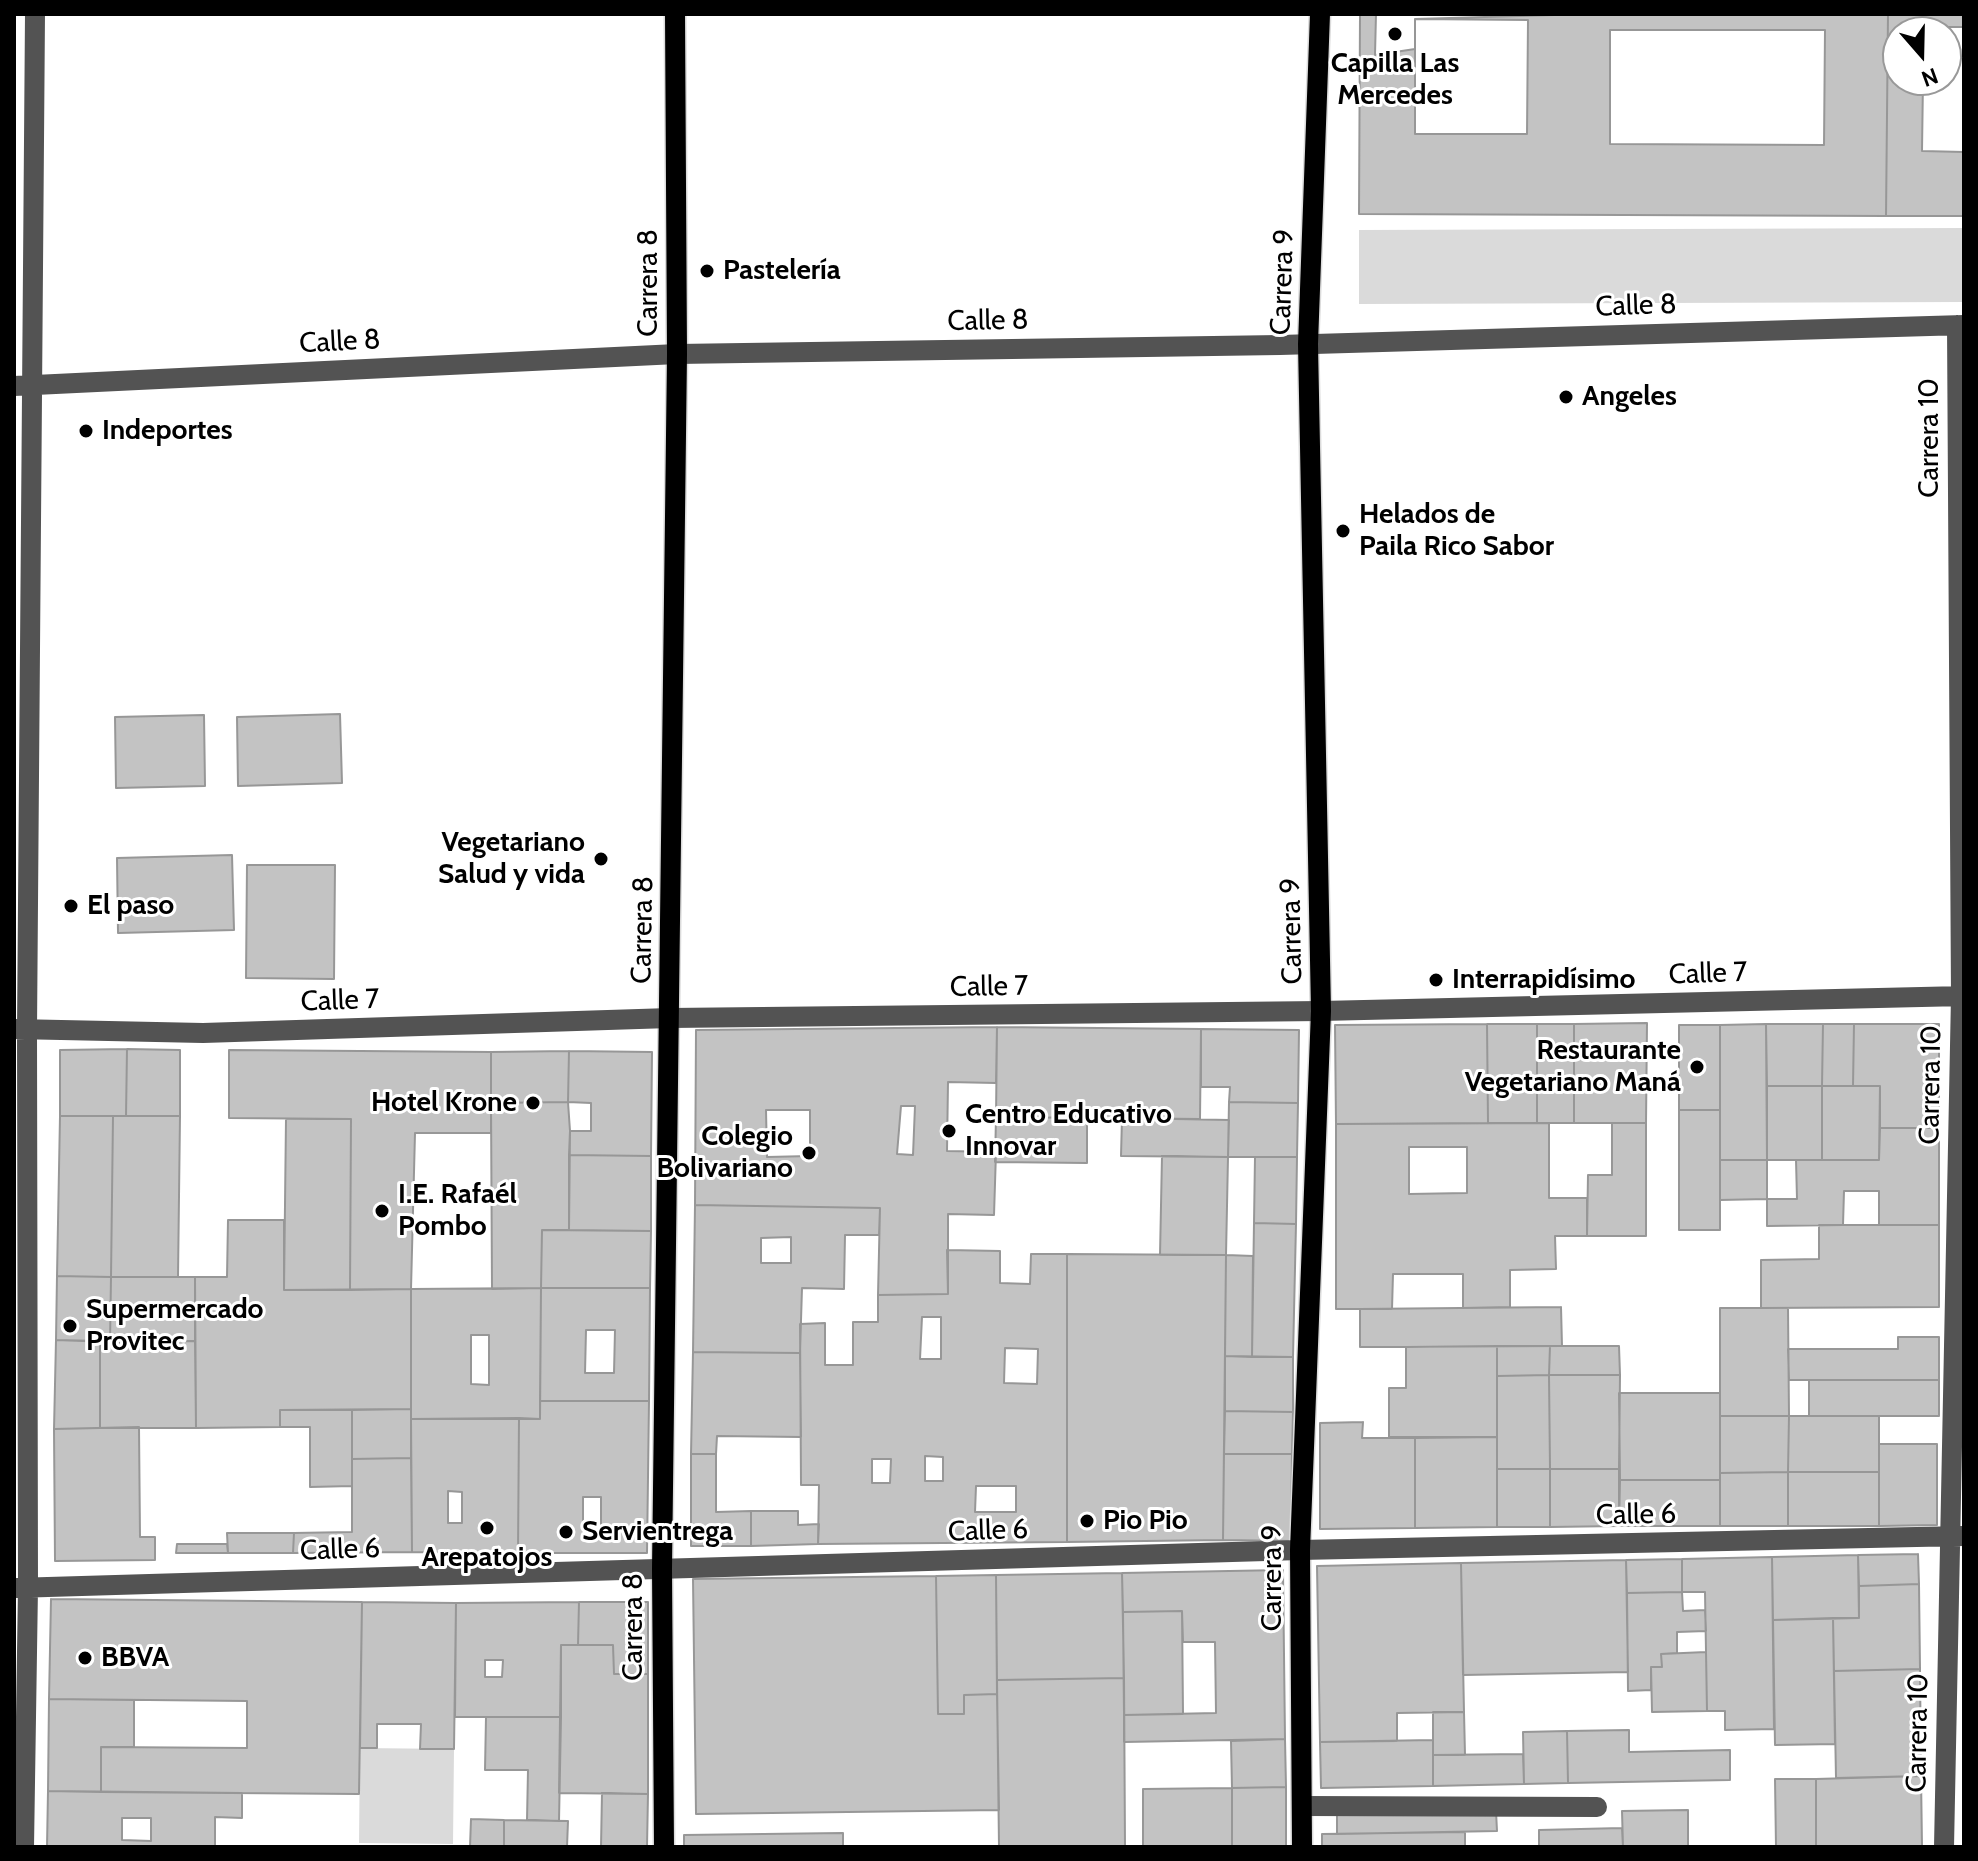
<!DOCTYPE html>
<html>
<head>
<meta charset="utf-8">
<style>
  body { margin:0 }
  #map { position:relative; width:1978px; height:1861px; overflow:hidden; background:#fff; font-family:Cabin,sans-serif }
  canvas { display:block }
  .frame { position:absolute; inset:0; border:16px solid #000; pointer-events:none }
  .north { position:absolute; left:1882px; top:16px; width:80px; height:80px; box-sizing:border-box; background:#fff; border:2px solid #999; border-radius:50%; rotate:160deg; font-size:22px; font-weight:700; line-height:32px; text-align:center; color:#000 }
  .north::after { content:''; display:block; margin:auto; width:28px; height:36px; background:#000; clip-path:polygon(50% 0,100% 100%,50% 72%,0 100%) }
</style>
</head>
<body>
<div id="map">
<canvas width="1978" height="1861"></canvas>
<div class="frame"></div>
<div class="north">N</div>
</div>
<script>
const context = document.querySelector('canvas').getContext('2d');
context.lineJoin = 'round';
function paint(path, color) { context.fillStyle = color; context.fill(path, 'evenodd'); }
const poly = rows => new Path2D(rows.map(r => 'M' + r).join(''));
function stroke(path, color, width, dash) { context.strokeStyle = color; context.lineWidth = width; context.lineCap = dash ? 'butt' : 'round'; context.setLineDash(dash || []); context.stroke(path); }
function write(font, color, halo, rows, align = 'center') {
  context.font = font + ' Cabin,sans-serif'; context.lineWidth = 6; context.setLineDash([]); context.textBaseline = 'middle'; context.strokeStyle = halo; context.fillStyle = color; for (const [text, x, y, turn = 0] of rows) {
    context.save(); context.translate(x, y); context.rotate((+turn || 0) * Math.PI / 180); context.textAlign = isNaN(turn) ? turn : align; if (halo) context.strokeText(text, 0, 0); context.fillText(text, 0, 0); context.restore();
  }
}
paint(poly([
  [1964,228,1964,302,1359,304,1359,230],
  [360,1748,454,1749,453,1844,359,1843]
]), '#dadada');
const building = poly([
  [1360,14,1888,14,1886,216,1359,214,1360,14],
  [1415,19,1528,20,1527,134,1415,134,1415,19],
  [1610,30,1825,30,1824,145,1610,144,1610,30],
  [1376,14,1589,14,1415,19,1415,49,1375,55,1376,14],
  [1888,14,1964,14,1964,27,1923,27,1923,32,1898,32,1898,80,1923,80,1922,151,1964,152,1964,216,1886,216,1888,14],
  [340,714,342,783,238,786,237,717,340,714],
  [204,715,205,786,116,788,115,717,204,715],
  [232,855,234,930,118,933,117,858,232,855],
  [247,865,335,865,334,979,246,978,247,865],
  [1647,1023,1646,1123,1574,1123,1574,1024,1647,1023],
  [1487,1024,1537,1024,1537,1123,1488,1123,1487,1024],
  [1487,1024,1488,1123,1336,1124,1335,1025,1487,1024],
  [1537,1024,1574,1024,1574,1123,1537,1123,1537,1024],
  [1766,1024,1823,1024,1822,1086,1767,1086,1766,1024],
  [1766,1024,1767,1160,1720,1160,1720,1025,1766,1024],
  [1823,1024,1854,1024,1853,1086,1822,1086,1823,1024],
  [1854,1024,1939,1024,1939,1128,1880,1128,1880,1086,1853,1086,1854,1024],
  [1679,1025,1720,1025,1720,1110,1679,1110,1679,1025],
  [997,1027,996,1083,948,1082,947,1151,996,1152,994,1215,948,1214,948,1294,878,1295,880,1208,695,1205,696,1030,997,1027],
  [901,1106,915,1106,913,1155,897,1154,901,1106],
  [766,1110,810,1110,810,1156,767,1157,766,1110],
  [997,1027,1201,1029,1200,1119,996,1117,997,1027],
  [1201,1029,1299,1030,1298,1103,1229,1102,1230,1087,1201,1087,1201,1029],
  [127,1049,180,1050,180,1116,126,1116,127,1049],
  [127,1049,126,1116,60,1116,60,1050,127,1049],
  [229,1050,491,1052,491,1133,415,1133,411,1289,350,1290,351,1119,229,1118,229,1050],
  [569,1051,652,1052,651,1156,569,1155,570,1131,591,1131,591,1103,568,1102,569,1051],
  [569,1051,568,1102,491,1103,491,1052,569,1051],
  [1767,1086,1822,1086,1822,1160,1767,1160,1767,1086],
  [1822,1086,1880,1086,1879,1160,1822,1160,1822,1086],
  [568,1102,570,1131,569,1230,542,1230,541,1288,492,1289,491,1103,568,1102],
  [1229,1102,1298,1103,1297,1157,1228,1157,1229,1102],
  [1679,1110,1720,1110,1720,1230,1679,1230,1679,1110],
  [60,1116,113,1116,111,1277,57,1276,60,1116],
  [113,1116,180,1116,178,1277,111,1277,113,1116],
  [996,1117,1087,1118,1087,1163,995,1162,996,1117],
  [1122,1118,1229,1120,1228,1157,1121,1156,1122,1118],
  [286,1119,351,1119,350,1290,284,1290,286,1119],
  [1549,1123,1549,1198,1587,1198,1587,1236,1555,1236,1556,1269,1510,1270,1510,1307,1463,1308,1463,1274,1393,1274,1392,1309,1336,1309,1336,1124,1549,1123],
  [1409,1147,1467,1147,1467,1193,1409,1194,1409,1147],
  [1612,1123,1646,1123,1646,1236,1587,1236,1588,1175,1612,1175,1612,1123],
  [1880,1128,1939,1128,1939,1225,1879,1225,1879,1191,1844,1191,1843,1225,1767,1226,1767,1199,1797,1199,1796,1160,1879,1160,1880,1128],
  [569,1155,651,1156,651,1231,569,1230,569,1155],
  [1162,1156,1228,1157,1226,1255,1160,1255,1162,1156],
  [1255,1157,1297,1157,1296,1224,1254,1223,1255,1157],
  [1720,1160,1767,1160,1767,1199,1720,1200,1720,1160],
  [695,1205,880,1208,879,1235,845,1235,844,1289,802,1288,800,1353,693,1352,695,1205],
  [791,1237,791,1263,761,1263,761,1238,791,1237],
  [228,1220,284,1220,284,1290,411,1289,411,1409,280,1410,280,1427,196,1428,195,1277,227,1277,228,1220],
  [1254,1223,1296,1224,1293,1357,1252,1357,1254,1223],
  [1819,1225,1939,1225,1939,1307,1761,1308,1761,1260,1819,1259,1819,1225],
  [542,1230,651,1231,650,1288,541,1288,542,1230],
  [947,1250,1000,1251,1000,1283,1030,1284,1031,1254,1067,1254,1067,1542,818,1544,819,1485,801,1485,800,1324,825,1323,825,1365,853,1365,853,1322,878,1322,878,1295,948,1294,947,1250],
  [922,1317,941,1317,941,1359,920,1359,922,1317],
  [1005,1348,1038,1349,1037,1384,1004,1383,1005,1348],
  [925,1456,943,1457,943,1481,925,1481,925,1456],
  [872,1459,891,1459,890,1483,872,1483,872,1459],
  [976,1486,1016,1486,1016,1512,975,1512,976,1486],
  [1067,1254,1226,1255,1223,1540,1067,1542,1067,1254],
  [1226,1255,1253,1256,1252,1357,1225,1356,1226,1255],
  [57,1276,111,1277,110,1342,56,1340,57,1276],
  [111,1277,195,1277,195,1341,110,1342,111,1277],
  [541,1288,650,1288,649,1401,540,1401,541,1288],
  [586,1330,615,1330,614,1373,585,1373,586,1330],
  [541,1288,540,1419,411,1419,411,1289,541,1288],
  [471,1335,489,1335,489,1385,471,1384,471,1335],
  [1561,1307,1562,1346,1360,1347,1360,1309,1561,1307],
  [1720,1308,1788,1308,1789,1416,1720,1416,1720,1308],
  [1898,1337,1939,1337,1939,1380,1789,1380,1788,1349,1898,1349,1898,1337],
  [56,1340,100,1341,100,1428,54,1429,56,1340],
  [100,1341,195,1341,196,1428,100,1428,100,1341],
  [1497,1346,1550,1346,1549,1375,1497,1376,1497,1346],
  [1497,1346,1497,1437,1389,1437,1389,1388,1406,1388,1406,1347,1497,1346],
  [1550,1346,1619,1346,1620,1375,1549,1375,1550,1346],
  [693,1352,800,1353,801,1437,717,1436,716,1454,691,1454,693,1352],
  [1225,1356,1293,1357,1293,1412,1225,1411,1225,1356],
  [1549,1375,1550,1469,1497,1469,1497,1376,1549,1375],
  [1549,1375,1620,1375,1619,1469,1550,1469,1549,1375],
  [1809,1380,1939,1380,1939,1416,1809,1416,1809,1380],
  [1619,1393,1720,1393,1720,1480,1620,1480,1619,1393],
  [540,1401,649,1401,647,1553,518,1553,519,1418,540,1419,540,1401],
  [583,1497,601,1497,601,1529,583,1529,583,1497],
  [411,1409,411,1458,352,1459,352,1410,411,1409],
  [280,1410,352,1410,352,1486,310,1487,310,1427,280,1427,280,1410],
  [1225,1411,1293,1412,1292,1454,1224,1454,1225,1411],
  [1720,1416,1789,1416,1788,1472,1720,1473,1720,1416],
  [1789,1416,1879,1416,1879,1472,1788,1472,1789,1416],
  [519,1418,518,1553,412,1552,411,1419,519,1418],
  [448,1491,462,1492,462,1523,448,1523,448,1491],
  [1363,1422,1362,1438,1415,1438,1415,1528,1320,1529,1320,1423,1363,1422],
  [139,1427,140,1537,155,1537,155,1560,55,1561,54,1429,139,1427],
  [1497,1437,1497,1527,1415,1528,1415,1438,1497,1437],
  [1879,1444,1937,1444,1937,1525,1879,1526,1879,1444],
  [691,1454,716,1454,716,1512,751,1511,751,1546,691,1546,691,1454],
  [1224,1454,1292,1454,1291,1541,1223,1540,1224,1454],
  [411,1458,412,1552,293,1553,294,1533,352,1532,352,1459,411,1458],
  [1497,1469,1550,1469,1550,1527,1497,1527,1497,1469],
  [1550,1469,1619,1469,1619,1526,1550,1527,1550,1469],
  [1788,1472,1879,1472,1879,1526,1788,1526,1788,1472],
  [1788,1472,1788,1526,1720,1526,1720,1473,1788,1472],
  [1620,1480,1720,1480,1720,1526,1619,1526,1620,1480],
  [751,1511,798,1511,798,1525,819,1524,818,1544,751,1546,751,1511],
  [227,1533,294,1533,293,1553,228,1553,227,1533],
  [177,1544,227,1544,228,1553,176,1553,177,1544],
  [1918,1554,1919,1584,1859,1586,1858,1555,1918,1554],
  [1858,1555,1859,1618,1773,1620,1772,1557,1858,1555],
  [1772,1557,1774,1729,1725,1730,1725,1711,1707,1711,1705,1592,1682,1592,1682,1559,1772,1557],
  [1682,1559,1682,1592,1627,1593,1626,1560,1682,1559],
  [1626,1560,1628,1672,1463,1675,1461,1563,1626,1560],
  [1461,1563,1464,1712,1397,1713,1397,1741,1320,1742,1317,1566,1461,1563],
  [1283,1570,1285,1739,1124,1742,1124,1715,1216,1713,1215,1642,1183,1642,1182,1611,1123,1612,1122,1573,1283,1570],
  [1122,1573,1124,1678,997,1680,996,1575,1122,1573],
  [996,1575,997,1694,964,1695,964,1714,938,1714,936,1576,996,1575],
  [936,1576,938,1714,964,1714,964,1695,997,1694,999,1810,696,1814,693,1579,936,1576],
  [1919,1584,1920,1669,1834,1671,1833,1618,1859,1618,1859,1586,1919,1584],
  [1682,1592,1683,1611,1705,1610,1706,1631,1677,1632,1677,1653,1661,1654,1662,1667,1651,1667,1651,1690,1628,1691,1627,1593,1682,1592],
  [51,1599,362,1602,359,1794,101,1792,101,1747,247,1748,247,1701,49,1699,51,1599],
  [362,1602,456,1603,454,1749,420,1749,421,1724,377,1724,377,1748,360,1748,362,1602],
  [579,1602,578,1645,561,1645,561,1717,455,1717,456,1603,579,1602],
  [485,1660,503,1660,502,1677,485,1677,485,1660],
  [579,1602,648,1602,648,1674,614,1674,613,1645,578,1645,579,1602],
  [1182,1611,1183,1714,1124,1715,1123,1612,1182,1611],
  [1833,1618,1835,1744,1775,1745,1773,1620,1833,1618],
  [561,1645,613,1645,614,1674,648,1674,648,1794,559,1793,561,1645],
  [1706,1652,1707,1711,1652,1712,1651,1667,1662,1667,1661,1654,1706,1652],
  [1920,1669,1921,1776,1836,1778,1834,1671,1920,1669],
  [1124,1678,1125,1847,999,1847,997,1680,1124,1678],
  [49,1699,134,1700,134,1747,101,1747,101,1792,48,1791,49,1699],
  [1433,1712,1464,1712,1465,1755,1433,1755,1433,1712],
  [486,1717,561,1717,559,1821,527,1820,528,1770,485,1770,486,1717],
  [1629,1730,1629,1752,1730,1750,1730,1780,1568,1783,1567,1731,1629,1730],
  [1567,1731,1568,1783,1524,1784,1523,1732,1567,1731],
  [1285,1739,1286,1787,1232,1788,1231,1741,1285,1739],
  [1433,1740,1433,1786,1321,1788,1320,1742,1433,1740],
  [1523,1754,1524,1784,1433,1786,1433,1755,1523,1754],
  [1921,1776,1922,1846,1816,1847,1816,1779,1921,1776],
  [1775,1779,1816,1779,1816,1847,1776,1847,1775,1779],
  [1286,1787,1286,1847,1232,1847,1232,1788,1286,1787],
  [1232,1788,1232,1847,1143,1847,1143,1789,1232,1788],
  [48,1791,242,1793,242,1818,215,1817,215,1847,47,1847,48,1791],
  [122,1818,151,1818,151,1841,122,1840,122,1818],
  [602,1793,648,1794,647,1847,601,1847,602,1793],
  [1688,1810,1688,1847,1623,1847,1622,1811,1688,1810],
  [1496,1811,1497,1831,1337,1834,1337,1814,1496,1811],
  [471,1819,504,1820,504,1847,470,1847,471,1819],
  [504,1820,568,1821,567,1847,504,1847,504,1820],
  [1622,1828,1623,1847,1539,1847,1539,1830,1622,1828],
  [1465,1832,1465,1847,1322,1847,1322,1834,1465,1832],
  [843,1833,843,1847,684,1847,684,1835,843,1833]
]);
paint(building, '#c3c3c3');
stroke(building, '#979797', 2);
const major = poly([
  [664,1847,662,1569,677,354,675,14],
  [1302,1847,1300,1550,1321,1011,1308,344,1320,14]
]);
stroke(major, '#dbdbdb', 23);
stroke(poly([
  [14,386,677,354,1280,345,1964,325],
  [14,1029,203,1033,670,1018,1321,1011,1964,996],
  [14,1588,1300,1550,1964,1536],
  [1302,1806,1597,1807],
  [24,1847,28,1587,27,1029,35,14],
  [1944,1847,1961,996,1957,325]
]), '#535353', 20);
stroke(major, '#000', 20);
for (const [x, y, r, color] of [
  [1395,34,8,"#000"],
  [707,271,8,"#000"],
  [1566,397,8,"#000"],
  [86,431,8,"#000"],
  [1343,531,8,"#000"],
  [601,859,8,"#000"],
  [71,906,8,"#000"],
  [1436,980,8,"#000"],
  [1697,1067,8,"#000"],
  [533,1103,8,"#000"],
  [949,1131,8,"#000"],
  [809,1153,8,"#000"],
  [382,1211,8,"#000"],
  [70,1326,8,"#000"],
  [1087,1521,8,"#000"],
  [487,1528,8,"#000"],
  [566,1532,8,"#000"],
  [85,1658,8,"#000"]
]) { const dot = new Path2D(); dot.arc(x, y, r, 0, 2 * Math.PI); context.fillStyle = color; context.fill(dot); stroke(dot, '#fff', 3); }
write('bold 28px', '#000', '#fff', [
  ["Capilla Las",1395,64,"center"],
  ["Mercedes",1395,96,"center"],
  ["Pastelería",723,271],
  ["Angeles",1582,397],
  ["Indeportes",102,431],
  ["Helados de",1359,515],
  ["Paila Rico Sabor",1359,547],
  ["Vegetariano",585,843,"right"],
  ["Salud y vida",585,875,"right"],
  ["El paso",87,906],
  ["Interrapidísimo",1452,980],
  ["Restaurante",1681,1051,"right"],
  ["Vegetariano Maná",1681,1083,"right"],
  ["Hotel Krone",517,1103,"right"],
  ["Centro Educativo",965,1115],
  ["Innovar",965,1147],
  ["Colegio",793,1137,"right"],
  ["Bolivariano",793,1169,"right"],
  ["I.E. Rafaél",398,1195],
  ["Pombo",398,1227],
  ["Supermercado",86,1310],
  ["Provitec",86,1342],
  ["Pio Pio",1103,1521],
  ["Servientrega",582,1532],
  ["Arepatojos",487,1558,"center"],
  ["BBVA",101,1658]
], 'left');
write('28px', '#000', '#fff', [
  ["Carrera 9",1283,282,-88],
  ["Carrera 8",649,283,-90],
  ["Calle 8",1636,306,-2],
  ["Calle 8",988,321,-1],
  ["Calle 8",340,342,-3],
  ["Carrera 10",1930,438,-90],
  ["Carrera 8",643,930,-89],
  ["Carrera 9",1292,931,-91],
  ["Calle 7",1708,974,-2],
  ["Calle 7",989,987,-1],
  ["Calle 7",340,1001,-2],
  ["Carrera 10",1931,1085,-89],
  ["Calle 6",1636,1515,-1],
  ["Calle 6",988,1531,-2],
  ["Calle 6",340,1550,-2],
  ["Carrera 9",1273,1578,-90],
  ["Carrera 8",634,1627,-90],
  ["Carrera 10",1918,1733,-89]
]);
</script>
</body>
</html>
